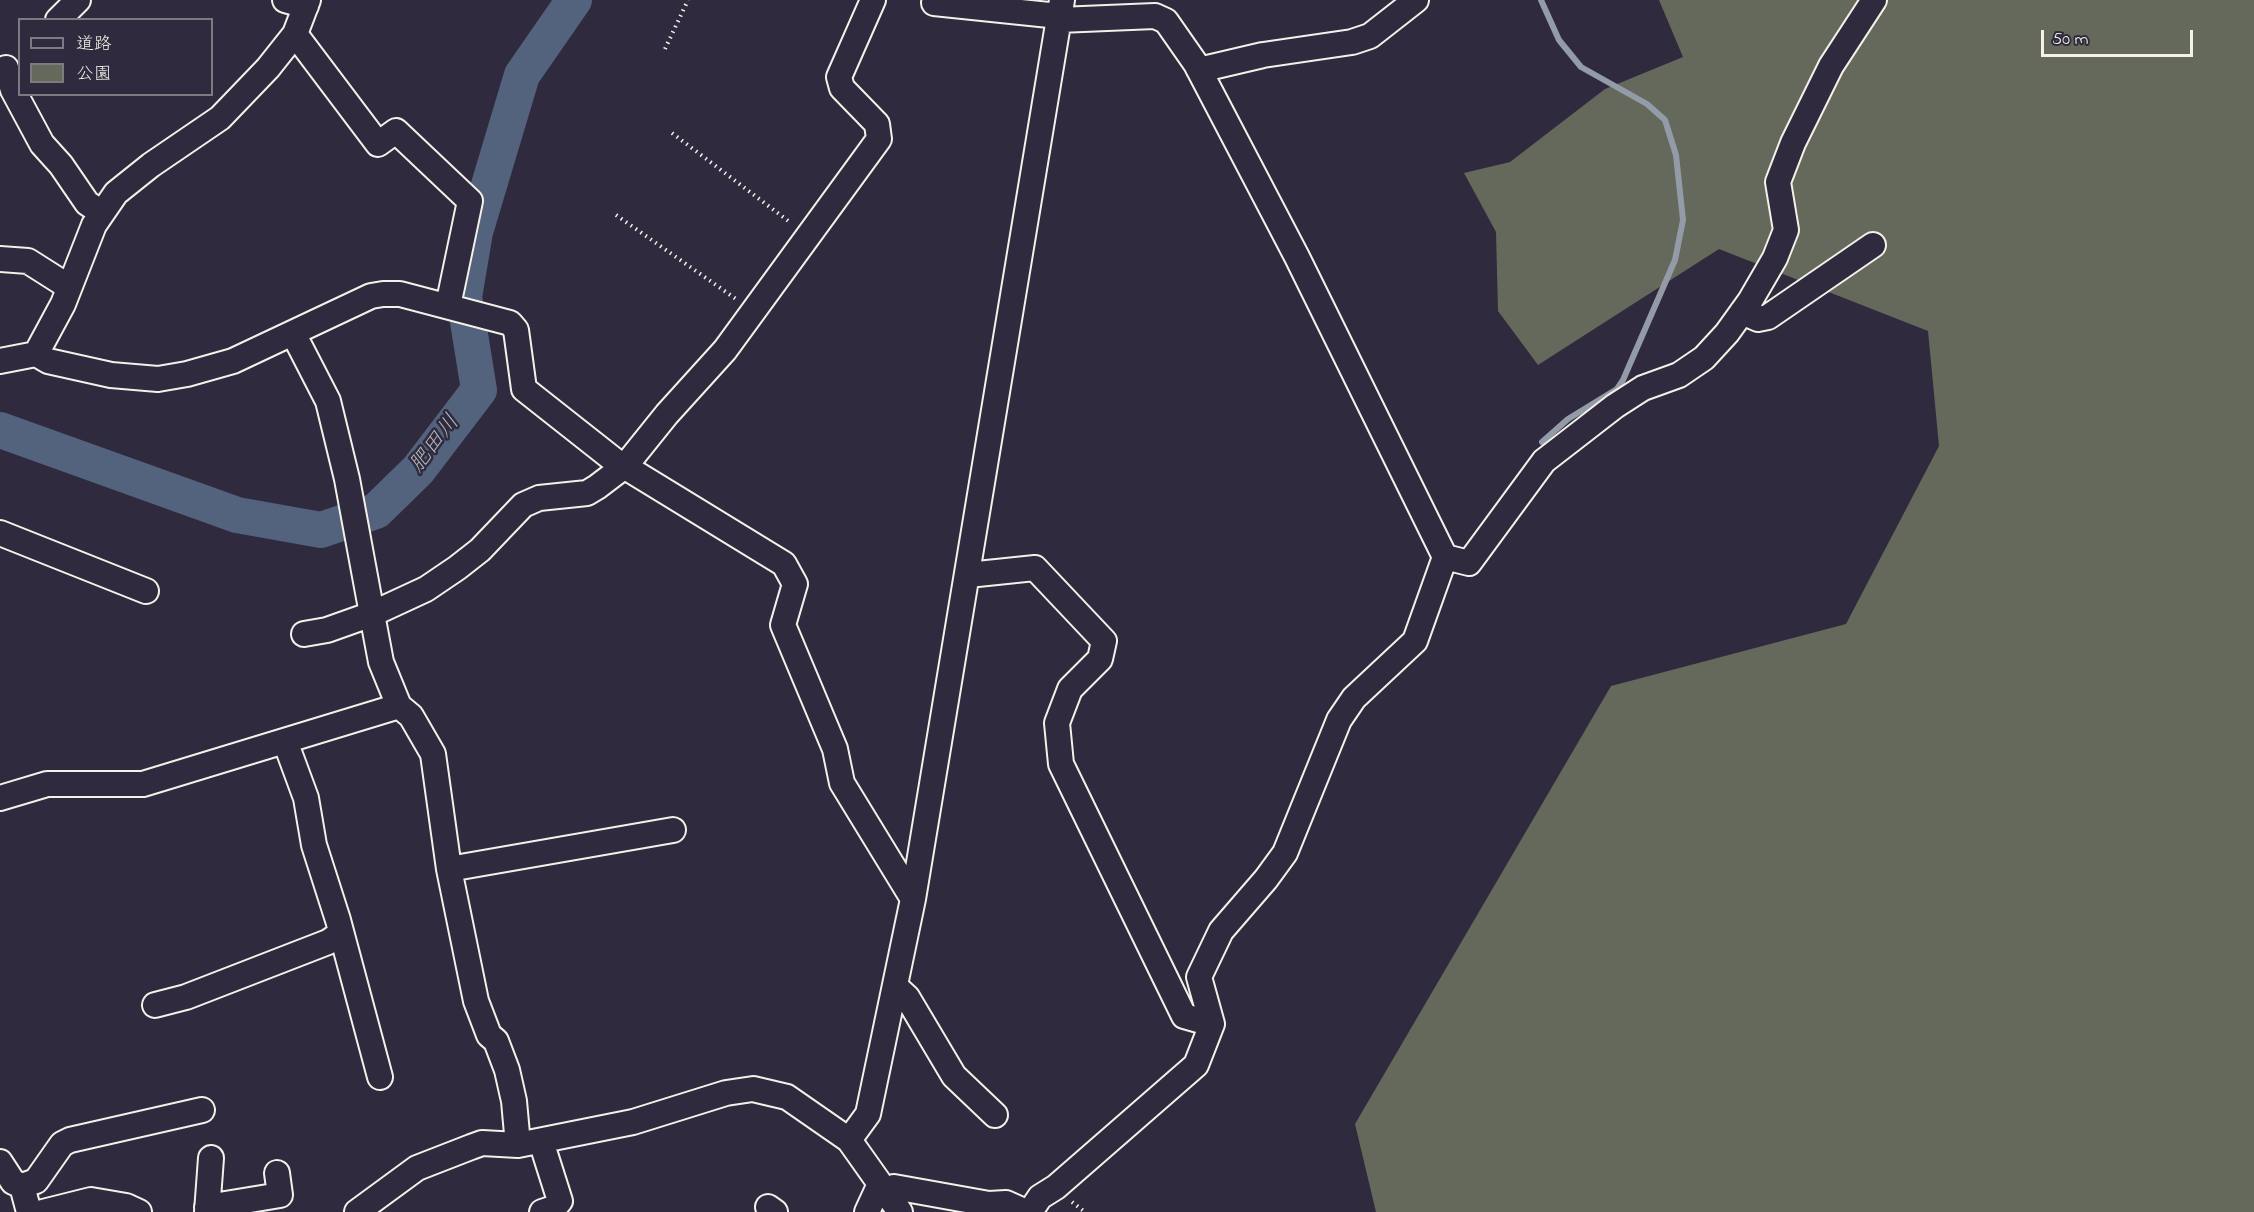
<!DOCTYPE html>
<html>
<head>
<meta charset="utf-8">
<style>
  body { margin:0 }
  #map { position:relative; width:2254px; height:1212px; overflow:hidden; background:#2f2a3d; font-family:"Indie Flower","Klee One",sans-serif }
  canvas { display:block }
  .legend { position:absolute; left:18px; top:18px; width:195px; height:78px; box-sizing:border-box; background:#2f2a3d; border:2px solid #7e7a81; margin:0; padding:8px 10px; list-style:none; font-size:18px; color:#f4f1e8 }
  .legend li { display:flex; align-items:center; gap:12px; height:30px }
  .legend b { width:30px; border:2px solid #7e7a81 }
  .scale { position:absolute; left:2041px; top:30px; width:152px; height:27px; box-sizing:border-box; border:3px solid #f4f1e8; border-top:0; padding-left:8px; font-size:18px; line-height:21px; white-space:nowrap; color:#f4f1e8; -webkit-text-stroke:4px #2f2a3d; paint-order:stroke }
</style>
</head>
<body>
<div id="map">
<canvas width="2254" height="1212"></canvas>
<ul class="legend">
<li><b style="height:8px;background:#2f2a3d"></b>道路</li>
<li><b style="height:16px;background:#65695c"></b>公園</li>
</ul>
<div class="scale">50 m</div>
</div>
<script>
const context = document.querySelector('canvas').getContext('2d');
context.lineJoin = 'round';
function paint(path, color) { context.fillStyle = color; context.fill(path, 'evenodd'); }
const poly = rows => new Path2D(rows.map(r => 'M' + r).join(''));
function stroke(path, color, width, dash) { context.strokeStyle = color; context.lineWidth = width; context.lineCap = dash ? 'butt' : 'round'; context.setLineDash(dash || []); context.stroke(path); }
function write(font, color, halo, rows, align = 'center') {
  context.font = font + ' "Indie Flower","Klee One",sans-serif'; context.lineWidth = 5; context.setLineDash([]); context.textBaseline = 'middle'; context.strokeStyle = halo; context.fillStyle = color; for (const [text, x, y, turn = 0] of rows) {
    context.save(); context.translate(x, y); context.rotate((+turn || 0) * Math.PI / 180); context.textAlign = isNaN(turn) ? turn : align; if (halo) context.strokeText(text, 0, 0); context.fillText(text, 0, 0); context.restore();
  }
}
paint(poly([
  [1659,0,2254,0,2254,1212,1376,1212,1355,1124,1611,686,1846,624,1939,446,1928,331,1719,249,1538,365,1498,311,1496,232,1464,173,1510,162,1605,89,1683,57]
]), '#65695c');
stroke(poly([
  [1541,0,1559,40,1581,67,1647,104,1665,120,1676,155,1683,220,1675,260,1623,380,1617,389,1568,419,1542,442]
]), '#939ba8', 6);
stroke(poly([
  [0,430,237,515,321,530,376,511,418,470,479,390,464,297,475,232,522,75,574,0]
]), '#53627d', 36);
const street = poly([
  [285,0,306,6],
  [934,3,1059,16],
  [58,20,78,0],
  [295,34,378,144,396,131,470,201,448,306],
  [1196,64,1199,70,1263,55,1352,42,1370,36,1416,0],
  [6,68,13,90,42,144,61,165,87,203,102,213],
  [0,259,28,261,69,287],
  [1742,312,1758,319,1768,317,1873,245],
  [293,333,328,401,347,479,372,614,327,630,304,634],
  [36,354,63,304,94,225,116,193,151,165,220,118,268,68,295,34,308,0],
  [0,361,36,354,48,361,111,375,158,379,187,374,233,361,371,296,383,294,400,294,510,323,516,330,524,389,614,460,784,564,795,584,783,625,835,749,842,783,913,899],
  [0,533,146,591],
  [1445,557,1469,563,1544,461,1615,406,1643,388,1679,375,1704,358,1727,333,1750,301,1775,258,1786,230,1778,182,1793,143,1831,66,1874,0],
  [968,575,1035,568,1104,641,1100,659,1070,689,1057,723,1061,764,1184,1016,1212,1024],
  [285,741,306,798,314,845,338,920,380,1077],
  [0,798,47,784,143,784,399,706],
  [449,869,673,830],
  [895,986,907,997,954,1076,995,1115],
  [155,1005,186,997,328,942,341,933],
  [849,1140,868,1114,913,899,1062,0],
  [541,1141,560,1201,554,1208,542,1212],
  [518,1145,514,1101,507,1070,496,1041,489,1035,476,1001,449,869,433,754,411,716,399,706,381,662,372,614,426,589,457,568,480,550,523,505,539,498,587,493,597,487,626,465,667,414,725,350,879,139,877,124,842,88,839,77,873,0],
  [0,1162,13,1182,22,1186,29,1212],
  [22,1186,36,1181,62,1144,70,1140,202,1110],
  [884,1192,894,1187,989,1204,1006,1203,1026,1212],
  [207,1207,280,1195,277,1173],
  [768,1207,775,1212],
  [43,1212,91,1200,126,1206,139,1212],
  [207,1212,211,1158],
  [357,1212,417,1168,471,1147,482,1143,518,1145,633,1122,726,1093,753,1089,787,1097,849,1140,900,1212],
  [867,1212,879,1186],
  [1030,1212,1040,1197,1056,1187,1196,1065,1212,1024,1199,977,1221,931,1266,879,1285,853,1339,720,1354,698,1415,641,1445,557,1297,257,1196,64,1166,21,1155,16,1059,20]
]);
stroke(street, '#f4f1e8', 28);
stroke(poly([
  [665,49,688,0],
  [672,133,791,223],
  [616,215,736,299],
  [1072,1202,1085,1212]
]), '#f4f1e8', 4, [1.5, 4.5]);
stroke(street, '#2f2a3d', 24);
write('italic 22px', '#b4b8bd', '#2f2a3d', [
  ["肥田川",436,445,-52]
]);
</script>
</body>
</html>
